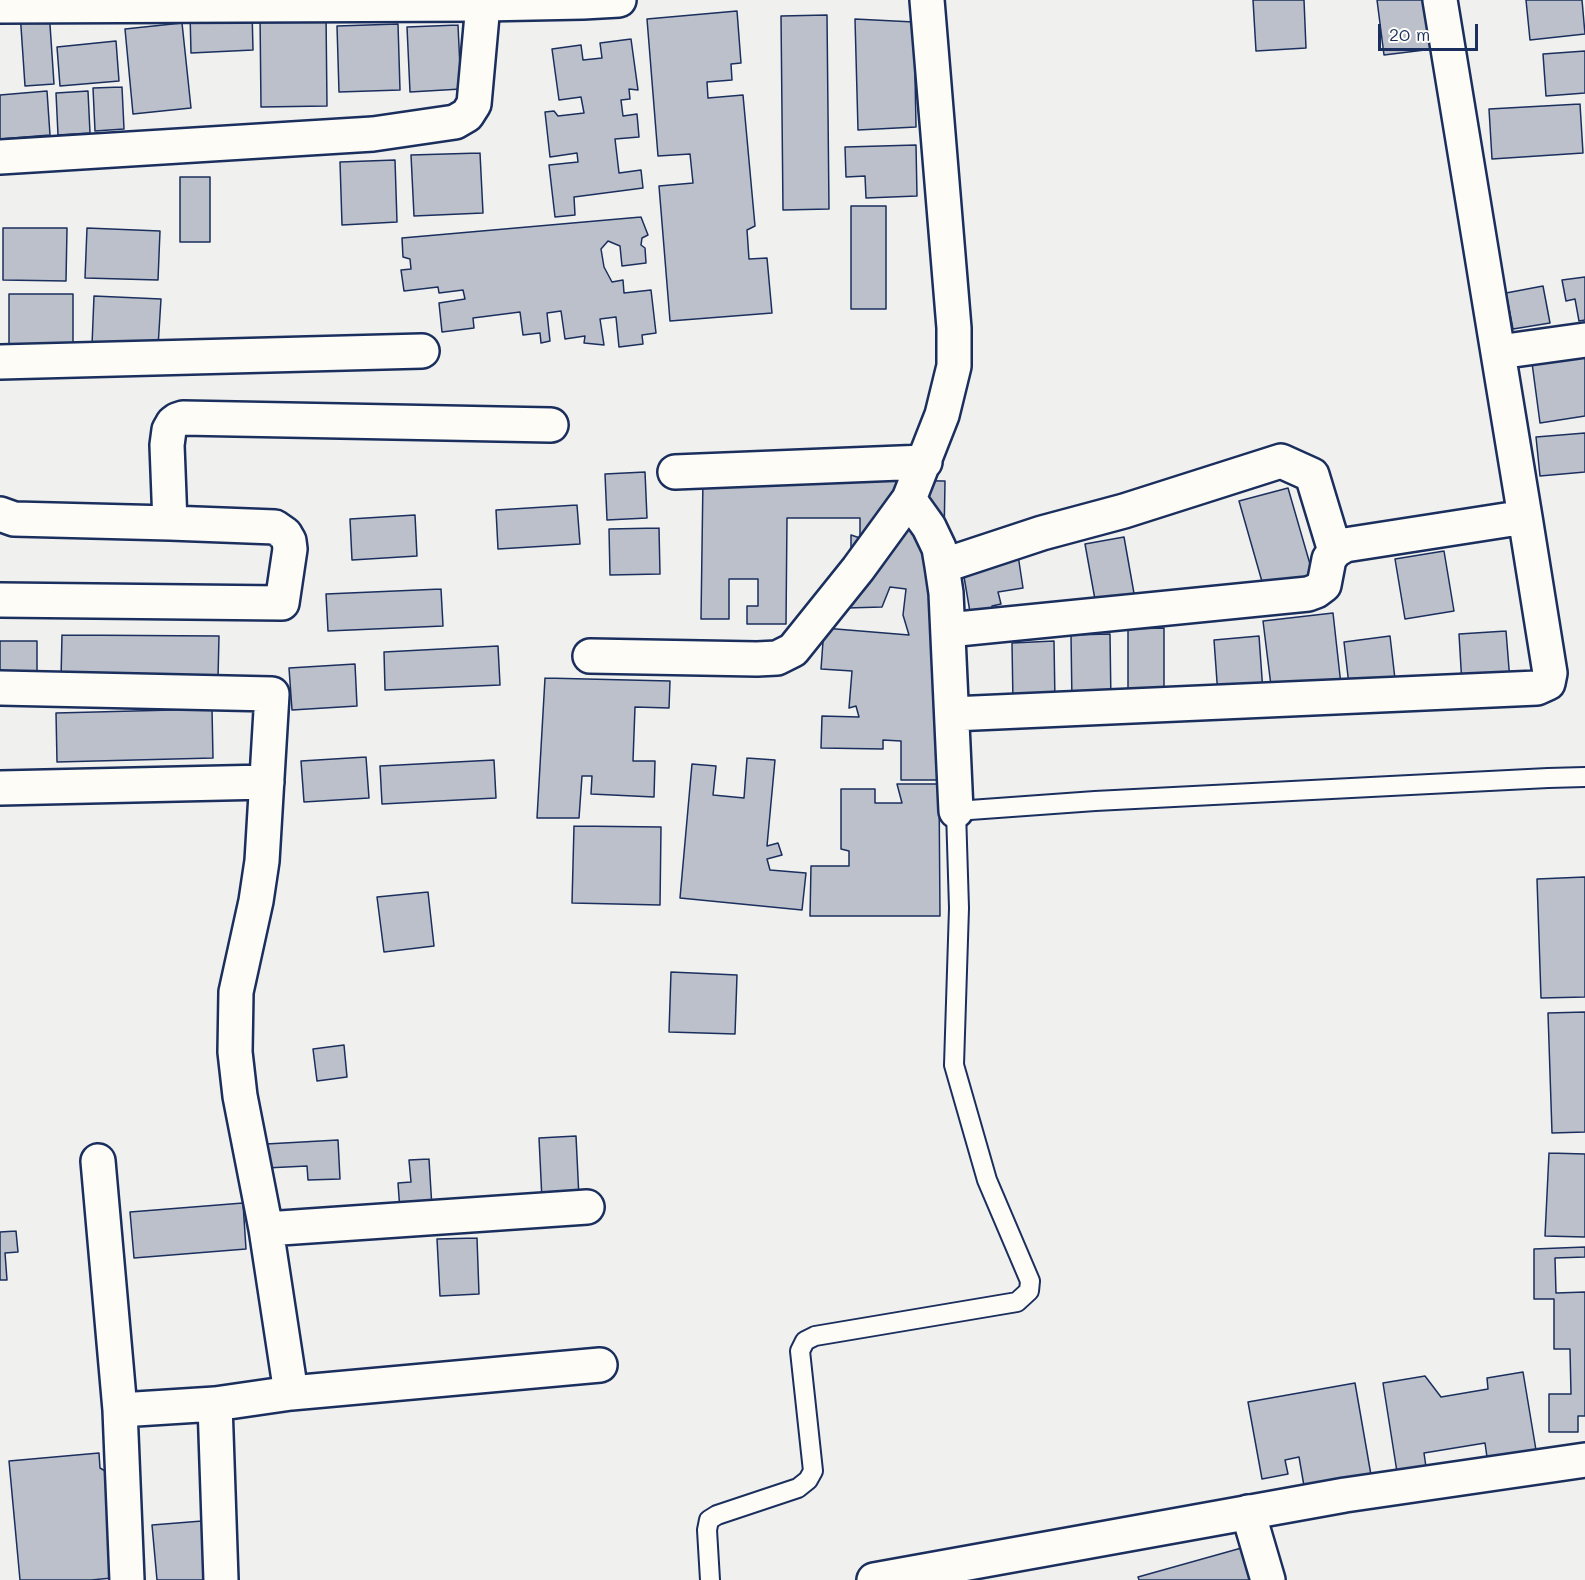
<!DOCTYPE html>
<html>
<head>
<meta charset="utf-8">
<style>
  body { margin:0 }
  #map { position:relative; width:1585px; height:1580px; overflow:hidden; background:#f0f0ee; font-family:Mali,sans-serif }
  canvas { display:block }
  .scale { position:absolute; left:1378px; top:24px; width:100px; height:27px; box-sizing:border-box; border:3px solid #1b2f5e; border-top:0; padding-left:8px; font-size:18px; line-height:21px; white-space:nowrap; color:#1b2f5e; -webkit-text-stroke:4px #fdfcf7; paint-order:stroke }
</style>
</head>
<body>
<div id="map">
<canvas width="1585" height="1580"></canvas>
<div class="scale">20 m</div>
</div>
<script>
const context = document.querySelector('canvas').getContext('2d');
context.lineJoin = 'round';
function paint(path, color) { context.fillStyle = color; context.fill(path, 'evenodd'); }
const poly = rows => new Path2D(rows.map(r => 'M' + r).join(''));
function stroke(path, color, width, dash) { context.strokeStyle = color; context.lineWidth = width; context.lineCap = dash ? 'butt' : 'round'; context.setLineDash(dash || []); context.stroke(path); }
const building = poly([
  [1253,0,1304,0,1306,48,1256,51,1253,0],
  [1377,0,1426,0,1433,49,1384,55,1377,0],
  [1526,0,1582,0,1585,34,1530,40,1526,0],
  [49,10,54,84,25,86,20,12,49,10],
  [252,10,253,50,191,53,190,13,252,10],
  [737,11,741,63,731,64,732,80,707,82,708,98,743,95,755,226,747,230,749,259,767,258,772,313,670,321,659,186,693,183,690,154,658,156,647,19,737,11],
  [260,14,326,14,327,106,261,107,260,14],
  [827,15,829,209,783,210,781,16,827,15],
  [855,19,914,22,916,127,858,130,855,19],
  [182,23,191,108,133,114,125,29,182,23],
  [398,24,400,90,339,92,337,26,398,24],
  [458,25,461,89,410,92,407,27,458,25],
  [631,39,638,90,629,89,630,99,621,100,623,116,637,114,639,137,615,139,619,173,641,170,643,188,574,197,575,215,555,217,549,165,578,162,577,153,550,157,545,112,554,111,558,116,584,113,581,97,559,100,552,49,581,45,583,60,602,58,600,43,631,39],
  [116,41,119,81,60,86,57,47,116,41],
  [1585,51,1585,93,1546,96,1543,54,1585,51],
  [122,87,124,129,95,131,93,88,122,87],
  [47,91,50,135,0,139,0,95,47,91],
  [88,91,90,133,58,135,56,93,88,91],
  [1580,104,1583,153,1492,159,1489,109,1580,104],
  [916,145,917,196,866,198,865,176,846,177,845,147,916,145],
  [480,153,483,213,414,216,411,155,480,153],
  [395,160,397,222,342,225,340,162,395,160],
  [180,177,210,177,210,242,180,242,180,177],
  [851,206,886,206,886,309,851,309,851,206],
  [641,217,648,235,642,238,641,245,645,248,646,263,622,266,620,246,608,241,601,249,604,267,612,282,623,280,624,293,651,290,656,333,642,335,643,344,619,347,616,317,600,319,604,345,584,343,585,336,565,339,561,311,547,313,550,341,541,343,540,333,523,335,520,312,473,318,474,328,442,332,439,303,465,299,463,290,439,293,438,287,404,291,401,270,411,269,410,259,403,257,402,238,641,217],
  [3,228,67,228,66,281,3,280,3,228],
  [87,228,160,231,158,280,85,278,87,228],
  [1585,277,1585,320,1579,321,1575,299,1566,301,1562,280,1585,277],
  [1543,286,1550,323,1513,329,1506,293,1543,286],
  [9,294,73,294,73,348,9,347,9,294],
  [94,296,161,299,158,347,92,345,94,296],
  [1585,356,1585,416,1540,423,1532,363,1585,356],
  [1585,433,1585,472,1540,476,1536,437,1585,433],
  [645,472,647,518,607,520,605,474,645,472],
  [703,478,945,481,940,780,901,780,901,741,883,740,883,749,821,748,822,716,859,717,856,706,849,708,852,671,821,669,824,628,909,635,903,615,906,589,890,587,882,607,847,608,851,584,851,535,860,538,860,518,787,518,786,624,747,624,747,606,758,606,758,579,729,579,729,619,701,619,703,478],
  [1288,488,1314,578,1265,592,1239,501,1288,488],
  [577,505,580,544,498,549,496,510,577,505],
  [415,515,417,556,352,560,350,519,415,515],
  [659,528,660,574,610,575,609,529,659,528],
  [1124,537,1135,599,1096,605,1085,544,1124,537],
  [1444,551,1454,611,1405,619,1395,559,1444,551],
  [1018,555,1023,588,998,592,1001,604,992,606,991,614,971,618,962,565,1018,555],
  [441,589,443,626,328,631,326,594,441,589],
  [1333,613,1341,685,1272,694,1263,621,1333,613],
  [1164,628,1164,700,1128,700,1128,629,1164,628],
  [1506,631,1510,681,1462,685,1459,634,1506,631],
  [1110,634,1111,704,1072,704,1071,635,1110,634],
  [62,635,219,636,218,678,61,678,62,635],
  [1259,636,1263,692,1218,696,1214,640,1259,636],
  [1390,636,1395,679,1349,685,1344,642,1390,636],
  [0,641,37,641,37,680,0,680,0,641],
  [1054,641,1055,703,1013,704,1012,643,1054,641],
  [498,646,500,685,385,690,384,652,498,646],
  [355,664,357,706,292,710,289,668,355,664],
  [545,678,670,681,669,708,635,707,633,761,655,761,654,797,591,794,592,776,582,776,579,818,537,818,545,678],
  [212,709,213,758,57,762,56,713,212,709],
  [366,757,369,798,304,802,301,761,366,757],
  [747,758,775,760,767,846,778,843,782,855,767,859,770,870,806,873,802,910,680,898,692,764,716,766,713,795,744,798,747,758],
  [494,760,496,798,382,804,380,766,494,760],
  [897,784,939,784,940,916,810,916,811,866,849,866,849,851,841,849,841,789,875,789,875,803,902,803,897,784],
  [574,826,661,827,660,905,572,903,574,826],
  [1585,877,1585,997,1541,998,1537,879,1585,877],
  [428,892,434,946,384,952,377,897,428,892],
  [671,972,737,975,735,1034,669,1032,671,972],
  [1585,1012,1585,1132,1552,1133,1548,1013,1585,1012],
  [344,1045,347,1077,317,1081,313,1049,344,1045],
  [576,1136,579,1198,542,1200,539,1138,576,1136],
  [338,1140,340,1179,308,1180,307,1166,266,1168,266,1144,338,1140],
  [1549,1153,1585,1154,1585,1237,1545,1236,1549,1153],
  [429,1159,432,1208,400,1211,398,1183,411,1182,409,1160,429,1159],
  [243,1203,246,1249,134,1258,130,1212,243,1203],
  [16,1231,18,1252,5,1253,7,1280,0,1280,0,1232,16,1231],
  [477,1238,479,1294,440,1296,437,1239,477,1238],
  [1585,1247,1585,1257,1555,1258,1556,1293,1585,1292,1585,1416,1578,1416,1578,1432,1549,1432,1549,1394,1571,1394,1570,1349,1554,1349,1554,1299,1534,1299,1534,1249,1585,1247],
  [1523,1372,1537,1456,1488,1464,1485,1443,1424,1453,1426,1467,1397,1472,1383,1383,1425,1376,1441,1397,1488,1389,1487,1378,1523,1372],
  [1355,1383,1371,1475,1304,1486,1299,1457,1285,1460,1288,1474,1262,1479,1248,1402,1355,1383],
  [99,1453,100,1468,107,1472,112,1578,91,1580,20,1580,9,1461,99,1453],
  [202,1521,207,1580,157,1580,152,1525,202,1521],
  [1245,1547,1254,1580,1139,1580,1138,1577,1245,1547]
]);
paint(building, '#bbc0ca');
stroke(building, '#1b2f5e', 1.5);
const service = poly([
  [710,1580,707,1530,709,1520,717,1515,798,1488,808,1480,813,1471,800,1351,805,1341,815,1336,1017,1302,1029,1291,1030,1281,987,1180,954,1065,959,908,956,811,1095,801,1548,778,1585,777]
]);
const minor = poly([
  [0,157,373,134,455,122,467,115,474,104,483,4],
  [1499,352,1585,340],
  [0,362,422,351],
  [675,472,925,462],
  [909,499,929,527,939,548,942,566,946,593,956,811],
  [0,514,14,519,170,523,275,527,285,534,289,541,290,549,282,603,0,600],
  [170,523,167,445,169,430,173,423,177,420,183,418,551,425],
  [942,566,1042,533,1124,511,1281,461,1312,475,1335,551],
  [948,630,1308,594,1316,591,1324,585,1329,559,1335,551,1345,545,1525,517],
  [590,656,757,659,777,658,793,650,858,569,909,499,942,415,954,366,954,328,927,0],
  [0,688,272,694,262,861,256,901,236,992,235,1052,240,1096,266,1229,291,1393],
  [952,714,1537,688,1548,683,1550,673,1525,517,1440,0],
  [0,788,267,782],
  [98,1161,120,1410,127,1580],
  [266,1229,587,1207],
  [215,1404,221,1580],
  [120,1410,215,1404,291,1393,600,1365],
  [1248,1512,1268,1580]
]);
const tertiary = poly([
  [0,6,483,4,583,2,619,0],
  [874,1580,1345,1495,1585,1460]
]);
stroke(service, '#1b2f5e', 22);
stroke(minor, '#1b2f5e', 38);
stroke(tertiary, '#1b2f5e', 38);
stroke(service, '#fdfcf7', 18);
stroke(minor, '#fdfcf7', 33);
stroke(tertiary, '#fdfcf7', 33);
</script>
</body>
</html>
